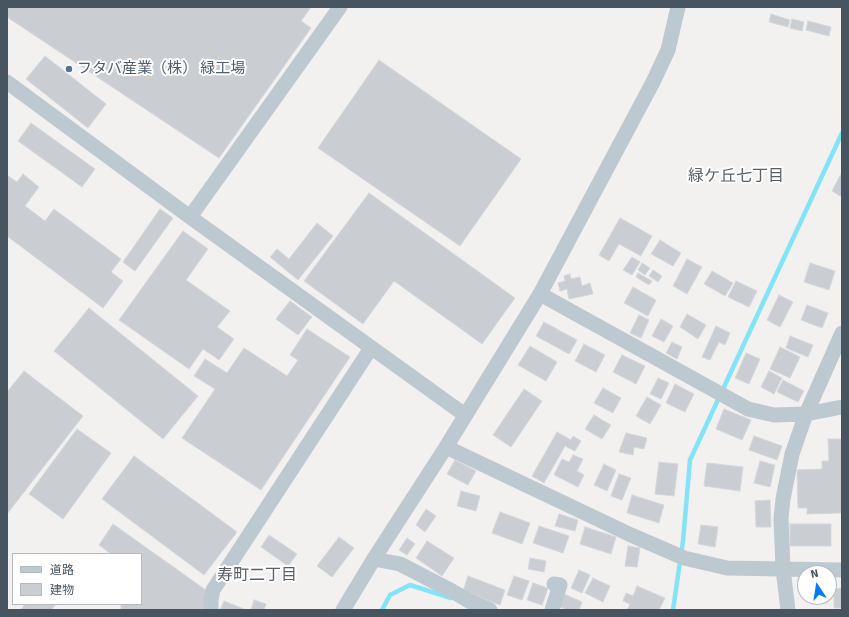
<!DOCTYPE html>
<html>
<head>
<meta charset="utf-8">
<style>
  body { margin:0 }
  #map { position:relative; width:849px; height:617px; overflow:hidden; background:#f3f0f0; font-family:Signika,"Noto Sans JP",sans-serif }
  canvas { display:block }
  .frame { position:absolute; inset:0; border:8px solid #465560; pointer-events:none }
  .legend { position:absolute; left:12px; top:553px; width:130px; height:52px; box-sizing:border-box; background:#fff; border:1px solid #b5bbbf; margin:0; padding:5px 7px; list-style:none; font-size:12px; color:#465560 }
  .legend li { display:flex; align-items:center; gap:8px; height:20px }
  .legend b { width:20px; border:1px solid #b5bbbf }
  .north { position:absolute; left:797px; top:565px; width:40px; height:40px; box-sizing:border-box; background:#fff; border:1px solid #b5bbbf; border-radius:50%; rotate:348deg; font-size:11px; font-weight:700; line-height:16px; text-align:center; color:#465560 }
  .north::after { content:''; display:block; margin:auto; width:14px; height:18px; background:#0479fa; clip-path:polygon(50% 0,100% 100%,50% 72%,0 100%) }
</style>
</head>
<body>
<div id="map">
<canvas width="849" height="617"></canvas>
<div class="frame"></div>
<ul class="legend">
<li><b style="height:5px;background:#bdc9d1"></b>道路</li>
<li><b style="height:11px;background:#caced3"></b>建物</li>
</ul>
<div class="north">N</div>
</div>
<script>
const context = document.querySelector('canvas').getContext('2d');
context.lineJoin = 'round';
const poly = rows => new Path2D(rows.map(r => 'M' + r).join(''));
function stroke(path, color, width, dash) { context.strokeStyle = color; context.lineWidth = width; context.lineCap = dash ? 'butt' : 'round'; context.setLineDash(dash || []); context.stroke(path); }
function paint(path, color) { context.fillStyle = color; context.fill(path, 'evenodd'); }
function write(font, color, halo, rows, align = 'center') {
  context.font = font + ' Signika,"Noto Sans JP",sans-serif'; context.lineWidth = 4; context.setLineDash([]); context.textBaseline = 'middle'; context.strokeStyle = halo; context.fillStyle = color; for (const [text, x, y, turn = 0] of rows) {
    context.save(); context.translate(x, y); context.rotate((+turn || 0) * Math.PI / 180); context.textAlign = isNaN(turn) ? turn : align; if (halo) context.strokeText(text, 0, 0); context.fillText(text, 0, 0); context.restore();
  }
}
stroke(poly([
  [382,610,390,595,410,585,451,598],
  [673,610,683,541,690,460,842,133]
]), '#83e3f7', 4.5);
const building = poly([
  [7,7,311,7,301,21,311,28,219,158,7,17,7,7],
  [771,14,790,20,788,27,769,22,771,14],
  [792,19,804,22,802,31,790,28,792,19],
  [808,21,831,27,829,36,806,30,808,21],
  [45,56,106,104,88,128,26,79,45,56],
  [379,60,521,159,460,246,318,148,379,60],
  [31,123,95,169,82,187,18,141,31,123],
  [842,172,842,197,832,191,842,172],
  [23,174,39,187,25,206,45,221,54,209,121,259,111,272,123,281,103,308,7,236,7,175,17,182,23,174],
  [369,193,515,298,482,344,394,281,363,324,304,281,369,193],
  [160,209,173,218,135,271,123,262,160,209],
  [620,218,652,236,641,256,619,244,609,261,599,255,620,218],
  [317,223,333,236,298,280,270,257,277,249,289,259,317,223],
  [183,231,208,249,186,280,230,311,217,327,234,339,219,360,203,349,189,369,119,320,183,231],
  [660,240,681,253,673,266,651,254,660,240],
  [632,257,640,262,632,275,623,270,632,257],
  [687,259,702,267,687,294,673,286,687,259],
  [642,263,650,268,645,275,638,270,642,263],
  [810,263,835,271,829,290,804,282,810,263],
  [653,270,662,276,658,282,649,276,653,270],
  [712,271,733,283,725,296,704,284,712,271],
  [638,273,652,281,649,285,636,277,638,273],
  [570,274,571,279,580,277,582,286,590,283,593,294,569,299,567,289,560,291,558,283,565,281,564,276,570,274],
  [736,281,757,291,749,307,728,297,736,281],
  [633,287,656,300,648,316,624,303,633,287],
  [779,295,793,302,780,327,767,320,779,295],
  [290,301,312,317,298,335,276,319,290,301],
  [807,305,828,313,822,328,801,320,807,305],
  [89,308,198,396,163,439,54,351,89,308],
  [687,314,706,325,698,339,680,327,687,314],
  [639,315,649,320,641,338,630,333,639,315],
  [661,319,673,326,664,342,652,336,661,319],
  [544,322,577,340,569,354,536,336,544,322],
  [716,326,730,333,725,345,719,342,710,360,702,357,716,326],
  [307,329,350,357,261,490,182,438,215,389,194,376,205,359,227,373,244,348,287,376,298,360,290,355,307,329],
  [790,336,813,345,808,357,786,348,790,336],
  [672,342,682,347,677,359,666,353,672,342],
  [584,344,605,355,596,372,575,361,584,344],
  [530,346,557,362,546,381,518,365,530,346],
  [780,347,800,357,790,378,770,369,780,347],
  [746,353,760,359,749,384,735,378,746,353],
  [622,355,645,366,636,384,613,372,622,355],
  [24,371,83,416,7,514,7,392,24,371],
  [769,371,782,378,774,394,761,387,769,371],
  [658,378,669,383,661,399,650,394,658,378],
  [783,380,804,391,798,402,777,392,783,380],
  [675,384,694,394,685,412,666,403,675,384],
  [603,388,621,398,613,413,594,403,603,388],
  [524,389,542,401,511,447,493,435,524,389],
  [647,397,661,405,650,424,636,416,647,397],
  [724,409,751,420,742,440,716,429,724,409],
  [594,415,611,425,602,439,585,429,594,415],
  [77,429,111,453,63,519,29,494,77,429],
  [557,432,571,440,573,436,581,441,575,451,565,446,544,483,532,476,557,432],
  [626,433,647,438,644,449,634,447,633,455,619,452,626,433],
  [754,436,782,446,777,460,749,450,754,436],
  [828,439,842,439,842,513,807,514,807,508,798,508,797,470,822,469,822,461,829,461,828,439],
  [573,455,583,459,577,471,584,475,578,487,554,475,562,459,569,462,573,455],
  [134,456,237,532,204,575,102,499,134,456],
  [455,460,476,471,468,485,447,474,455,460],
  [760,461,775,465,770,487,754,483,760,461],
  [659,462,678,464,674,496,655,494,659,462],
  [707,463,743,467,740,491,704,486,707,463],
  [604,464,616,470,607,491,594,485,604,464],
  [619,474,631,478,622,500,611,496,619,474],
  [461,491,480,496,476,511,457,506,461,491],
  [632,495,664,505,659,523,627,513,632,495],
  [770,500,771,527,756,527,755,501,770,500],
  [426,509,436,516,425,532,416,525,426,509],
  [500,512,530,523,522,544,492,533,500,512],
  [559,514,578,520,575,531,555,526,559,514],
  [113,524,210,593,209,610,121,610,121,604,141,604,141,554,111,554,99,545,113,524],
  [790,524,831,524,831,546,790,546,790,524],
  [701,525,718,527,715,547,698,544,701,525],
  [539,526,569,536,563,553,533,543,539,526],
  [585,527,616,537,611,554,580,544,585,527],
  [269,535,297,554,288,566,261,547,269,535],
  [339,537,354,548,332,577,317,566,339,537],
  [407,538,415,544,407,555,399,550,407,538],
  [427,541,454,558,442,576,416,558,427,541],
  [628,546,640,548,637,567,625,566,628,546],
  [530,558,546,561,544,572,528,569,530,558],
  [579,570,590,575,582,593,571,588,579,570],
  [468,576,505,590,500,605,463,591,468,576],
  [514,576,529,581,522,600,507,595,514,576],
  [593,578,610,586,603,602,585,593,593,578],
  [533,583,548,588,542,605,527,600,533,583],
  [637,586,665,598,659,610,627,610,630,604,623,601,626,593,633,596,637,586],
  [842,588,842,608,834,608,834,589,842,588],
  [562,593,582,602,579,610,567,610,556,605,562,593],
  [254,600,266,604,264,610,251,610,254,600],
  [224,601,244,609,244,610,220,610,224,601],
  [25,604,56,604,51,610,21,610,25,604]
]);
paint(building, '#caced3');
stroke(building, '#d4d7dd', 1);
stroke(poly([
  [7,82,190,217,465,415],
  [190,217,340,7],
  [540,294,748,409,774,415,806,414,842,407],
  [446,447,631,535,684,558,727,568,783,569,781,518,783,499,792,454,806,414,842,333],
  [374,559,400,564,452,591,469,601,490,610],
  [211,610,211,600,213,590,371,348],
  [343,610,375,557,446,447,540,294,653,82,668,50,678,7],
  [552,610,560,585,554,584],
  [788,610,783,569,842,570]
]), '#bdc9d1', 15);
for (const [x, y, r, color] of [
  [69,69,4,"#5c6f8a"]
]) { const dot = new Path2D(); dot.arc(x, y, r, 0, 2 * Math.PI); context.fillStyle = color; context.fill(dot); stroke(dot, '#fff', 1.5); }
write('15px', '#4e5e75', '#fff', [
  ["フタバ産業（株） 緑工場",77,69]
], 'left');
write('16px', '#5c6166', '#fff', [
  ["緑ケ丘七丁目",736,177],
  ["寿町二丁目",257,576]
]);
</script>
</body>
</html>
